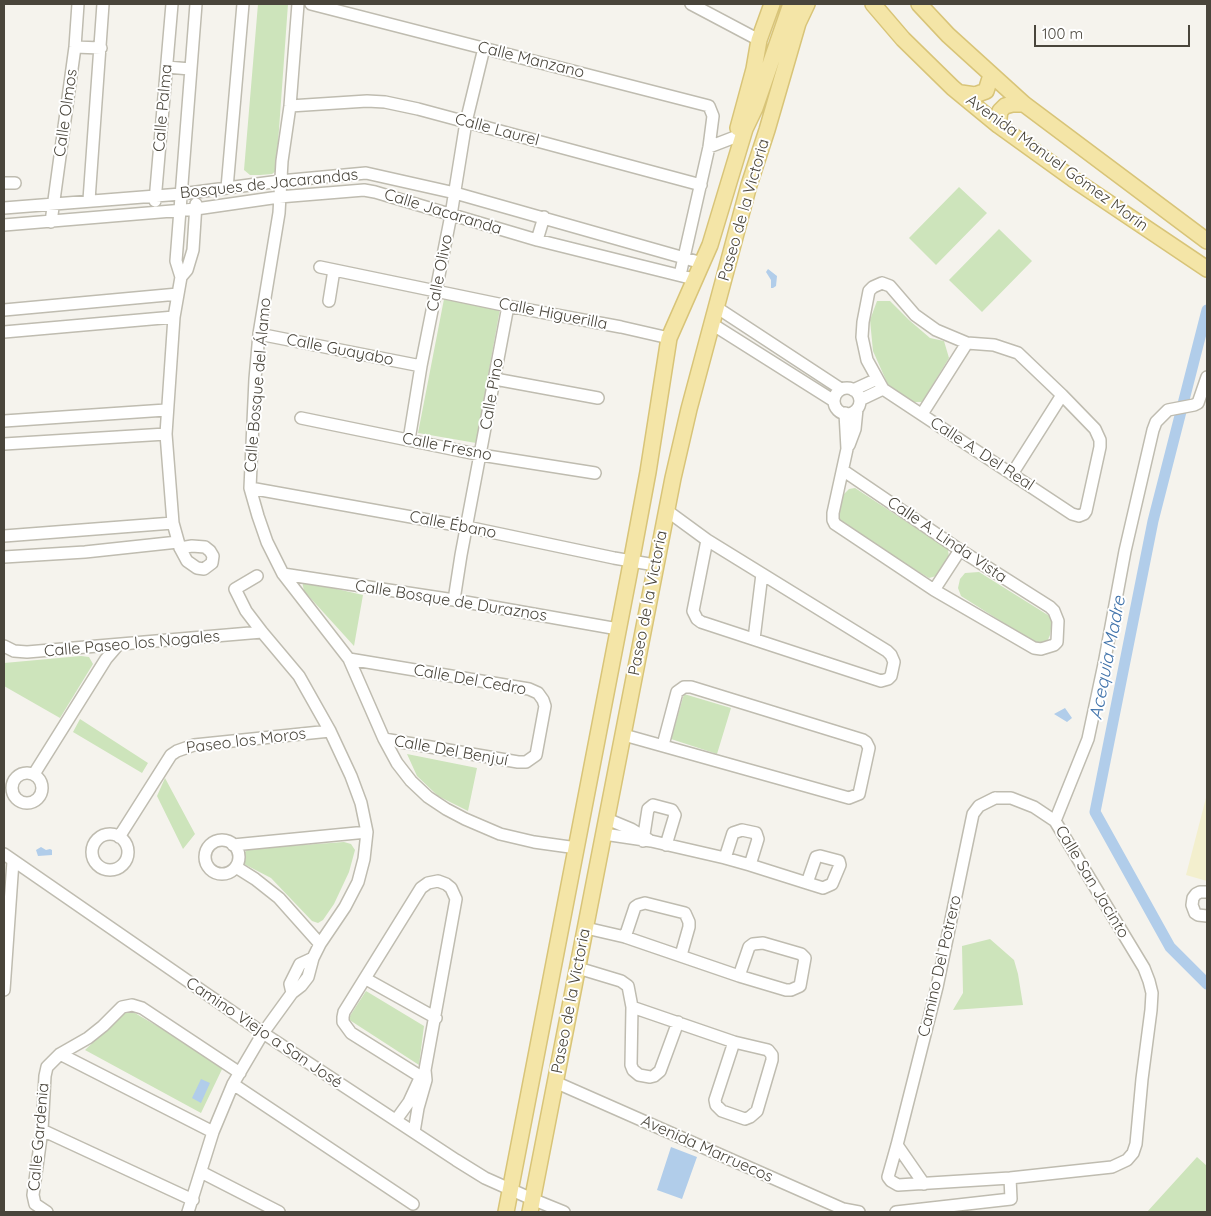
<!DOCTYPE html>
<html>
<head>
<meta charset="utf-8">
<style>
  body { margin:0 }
  #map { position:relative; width:1211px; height:1216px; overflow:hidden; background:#f5f3ed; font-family:Quicksand,sans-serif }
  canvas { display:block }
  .frame { position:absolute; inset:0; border:5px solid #49453b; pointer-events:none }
  .scale { position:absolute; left:1034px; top:25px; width:156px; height:22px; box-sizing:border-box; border:2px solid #49453b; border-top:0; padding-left:6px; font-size:15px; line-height:18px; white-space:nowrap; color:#49453b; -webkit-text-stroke:4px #fff; paint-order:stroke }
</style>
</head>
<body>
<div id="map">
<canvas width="1211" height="1216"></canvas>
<div class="frame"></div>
<div class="scale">100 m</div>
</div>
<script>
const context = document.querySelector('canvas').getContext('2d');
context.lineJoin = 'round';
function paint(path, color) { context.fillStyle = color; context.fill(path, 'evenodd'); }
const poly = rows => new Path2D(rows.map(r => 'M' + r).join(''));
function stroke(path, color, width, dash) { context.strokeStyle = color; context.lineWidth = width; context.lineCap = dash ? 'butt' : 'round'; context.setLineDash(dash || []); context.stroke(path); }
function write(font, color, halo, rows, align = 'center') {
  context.font = font + ' Quicksand,sans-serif'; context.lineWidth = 4; context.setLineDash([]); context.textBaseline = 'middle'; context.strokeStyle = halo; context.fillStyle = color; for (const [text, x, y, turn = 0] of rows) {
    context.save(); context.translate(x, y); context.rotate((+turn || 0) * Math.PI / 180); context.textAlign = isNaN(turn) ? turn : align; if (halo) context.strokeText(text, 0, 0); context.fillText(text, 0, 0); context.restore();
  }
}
paint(poly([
  [258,4,288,4,276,171,272,174,260,175,250,175,244,170],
  [959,187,987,213,936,265,909,238],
  [999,229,1032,261,982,312,949,280],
  [444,299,500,309,476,443,418,433],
  [877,301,890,301,909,320,930,338,944,341,949,358,922,402,910,402,889,387,873,351,870,320],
  [855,488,948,549,949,558,940,575,929,578,838,523,838,509,844,494,849,489],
  [979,572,1051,617,1052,623,1050,635,1047,642,1037,644,961,596,958,588,960,579,965,573],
  [302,581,363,595,354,646,304,591],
  [81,656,89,657,93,664,60,718,4,686,4,663],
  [684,694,731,708,717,754,671,739],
  [80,719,148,763,142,773,73,732],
  [407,754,477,768,468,811,438,796,417,776],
  [165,778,195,834,183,849,157,796],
  [344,842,351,844,355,850,349,872,334,904,323,920,318,923,312,921,271,878,244,864,243,856,247,849],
  [990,939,1014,960,1018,974,1023,1005,953,1010,963,993,962,946],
  [366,991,424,1026,419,1065,348,1019],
  [128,1009,224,1065,201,1113,85,1050],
  [1197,1157,1207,1166,1207,1212,1147,1212]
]), '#cde4bb');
paint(poly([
  [1207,794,1207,881,1186,875]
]), '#f3efce');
paint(poly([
  [768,269,777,276,776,286,773,288,771,288,771,280,766,272],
  [1065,708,1072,718,1067,722,1054,714],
  [41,847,46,850,50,849,52,850,52,855,38,856,36,850],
  [201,1079,210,1083,201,1103,192,1098],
  [671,1147,697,1157,682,1199,657,1190]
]), '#b1cdea');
stroke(poly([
  [1207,310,1153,521,1095,812,1170,947,1207,984]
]), '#b1cdea', 11);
const minor = poly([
  [298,4,290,106,282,161,279,213,259,334,255,379,250,488,258,516,267,542,283,574,349,659,384,739,397,763,411,781,428,797,446,809,465,819,500,834,534,842,577,848],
  [311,4,709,106,713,116,709,147,680,275],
  [691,4,759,40],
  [75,47,101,48],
  [167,67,190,69],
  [290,106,367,101,385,102,418,109,701,185],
  [709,147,735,137],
  [4,183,15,183],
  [227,188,243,4],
  [89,200,103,4],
  [155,201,172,4],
  [4,208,181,194,280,181,366,173,455,193,702,263],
  [51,222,75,47,78,4],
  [4,225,196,209,279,197,364,190,375,192,537,240,694,279],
  [537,240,544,217],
  [320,267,508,306,621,327,669,338],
  [181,277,176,261,196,4],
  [882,283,890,286,915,315,936,330,967,343,994,345,1018,353,1062,395,1095,429,1100,440,1100,447,1086,511,1084,514,1079,516,1072,514,883,389,867,360,862,337,863,322,869,291,873,287,882,283],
  [329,301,334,270],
  [716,307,841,389],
  [4,310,178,294],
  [712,324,834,401],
  [4,332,174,317],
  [259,334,421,366],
  [495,379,598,398],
  '834 401a13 13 0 1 1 26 0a13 13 0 1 1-26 0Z',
  [853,390,877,379],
  [860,400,883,389],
  [922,414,967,343],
  [301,418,481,455,595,473],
  [4,421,166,410],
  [409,440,421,366,451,215,466,122,484,48],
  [4,444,166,434],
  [849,445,855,429,857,409],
  [844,471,960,550,1050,607,1054,611,1058,621,1057,642,1054,645,1041,649,1034,648,934,590,835,524,833,520,833,513,847,449,845,413],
  [1012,474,1062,395],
  [250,488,467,527,614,558,655,565],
  [666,510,707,540,887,651,891,655,894,662,891,676,888,679,881,681,701,622,697,619,693,611,707,540],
  [4,536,173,523],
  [180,548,192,546,205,547,210,551,213,556,212,563,204,569,197,568,187,561,180,548,173,523,166,434,174,317,181,277,187,270,193,250,196,204],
  [4,557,85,552,178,542],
  [283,574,454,600,618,629],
  [934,590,960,550],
  [454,600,461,555,508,306],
  [754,639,762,574],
  [4,646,14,651,27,652,262,632],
  [349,659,529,689,538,693,543,700,545,706,536,755,526,762,518,762,384,739],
  [624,735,849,798,859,794,869,748,866,742,863,740,691,687,684,687,677,692,663,745],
  '12 788a15 15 0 1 1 30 0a15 15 0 1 1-30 0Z',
  [34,774,106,659,118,645],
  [995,798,1011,798,1034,807,1055,821,1144,968,1149,981,1152,993,1151,1010,1142,1079,1136,1144,1133,1153,1127,1160,1112,1167,1010,1178,898,1185,891,1181,888,1177,897,1145,937,987,973,814,979,806,995,798],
  [607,819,631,829,649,840],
  [1055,821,1088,739,1104,664,1125,551,1153,430,1156,422,1168,410,1194,405,1198,403,1207,377],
  [604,834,651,841,725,858,750,865,807,883,823,888,832,884,840,865,839,861,820,856,816,857,807,883],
  '92 852a18 18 0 1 1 36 0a18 18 0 1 1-36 0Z',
  [119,837,171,755,177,751,194,745,330,731],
  '205 857a17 17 0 1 1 34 0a17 17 0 1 1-34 0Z',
  [643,841,648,809,653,805,672,810,675,815,666,845],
  [233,845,367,832],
  [4,854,263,1033,456,1160,485,1178,532,1199,564,1212],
  [725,858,733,833,742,830,756,833,758,839,750,865],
  [236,867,255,879,279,898,320,944],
  [1207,892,1200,892,1196,894,1193,898,1192,905,1195,913,1198,915,1207,916],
  [586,928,625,937,739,976,786,990,791,990,800,986,805,958,801,954,763,943,753,944,749,947,739,976],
  [625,937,635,907,638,905,645,903,685,913,689,922,689,927,681,955],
  [578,968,621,981,628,986,632,1007,631,1065,633,1070,639,1075,650,1077,654,1076,660,1071,678,1022],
  [366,979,436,1018],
  [4,990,13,861],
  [292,993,290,984,300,964,313,958],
  [632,1007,734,1042,768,1050,772,1055,772,1060,757,1111,750,1117,745,1119,722,1111,716,1105,715,1100,734,1042],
  [60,1054,213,1132],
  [555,1082,843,1209,859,1212],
  [233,1084,413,1204],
  [396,1120,409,1102,421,1076],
  [42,1130,193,1200],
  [414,1132,418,1108,426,1080,425,1070,456,899,451,888,446,884,438,881,428,883,421,888,344,1012,343,1017,343,1022,351,1033,426,1080],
  [897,1145,924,1184],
  [201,1172,279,1212],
  [47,1212,35,1204,33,1195,42,1130,45,1076,47,1067,60,1054,88,1038,103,1026,122,1007,132,1005,142,1008,240,1073],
  [188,1212,213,1132,233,1084,263,1033,292,993,301,986,308,977,313,958,320,944,345,907,358,882,364,859,367,832,361,803,351,776,330,731,299,676,262,632,246,611,235,589,257,576],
  [896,1212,1011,1199,1010,1178]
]);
const major = poly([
  [873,4,903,39,953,88,998,125,1073,179,1207,269],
  [919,4,948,35,1024,104,1207,241],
  [961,93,975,95,986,91,991,75],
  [998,125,1000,111,1005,106,1012,104,1024,104],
  [738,128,754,69,759,40,772,4],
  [506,1212,629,574,648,472,669,338,710,245,745,129,755,108,791,4],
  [530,1212,673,478,689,409,749,185,767,130,798,23,807,4]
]);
stroke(minor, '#bfbcb0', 14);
stroke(major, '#d8c478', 18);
stroke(minor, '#fff', 11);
stroke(major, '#f4e5a7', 15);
write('16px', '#49453b', '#fff', [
  ["Calle Manzano",531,60,14],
  ["Calle Palma",163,108,-85],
  ["Calle Olmos",66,113,-82],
  ["Calle Laurel",497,130,15],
  ["Avenida Manuel Gómez Morín",1057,163,36],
  ["Bosques de Jacarandas",269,184,-6],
  ["Paseo de la Victoria",744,210,-74],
  ["Calle Jacaranda",443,212,17],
  ["Calle Olivo",440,273,-79],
  ["Calle Higuerilla",553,314,11],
  ["Calle Guayabo",340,350,11],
  ["Calle Bosque del Álamo",258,385,-85],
  ["Calle Pino",492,394,-80],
  ["Calle Fresno",447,447,11],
  ["Calle A. Del Real",982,454,33],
  ["Calle Ébano",453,525,11],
  ["Calle A. Linda Vista",947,540,34],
  ["Calle Bosque de Duraznos",451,601,9],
  ["Paseo de la Victoria",648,603,-79],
  ["Calle Paseo los Nogales",132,644,-5],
  ["Calle Del Cedro",470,680,10],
  ["Paseo los Moros",246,741,-7],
  ["Calle Del Benjuí",451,751,10],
  ["Calle San Jacinto",1092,882,59],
  ["Camino Del Potrero",940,966,-77],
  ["Paseo de la Victoria",571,1001,-79],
  ["Camino Viejo a San José",264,1033,34],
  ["Calle Gardenia",39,1137,-85],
  ["Avenida Marruecos",707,1149,24]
]);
write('italic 18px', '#3f72aa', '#fff', [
  ["Acequia Madre",1108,658,-79]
]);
</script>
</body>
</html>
